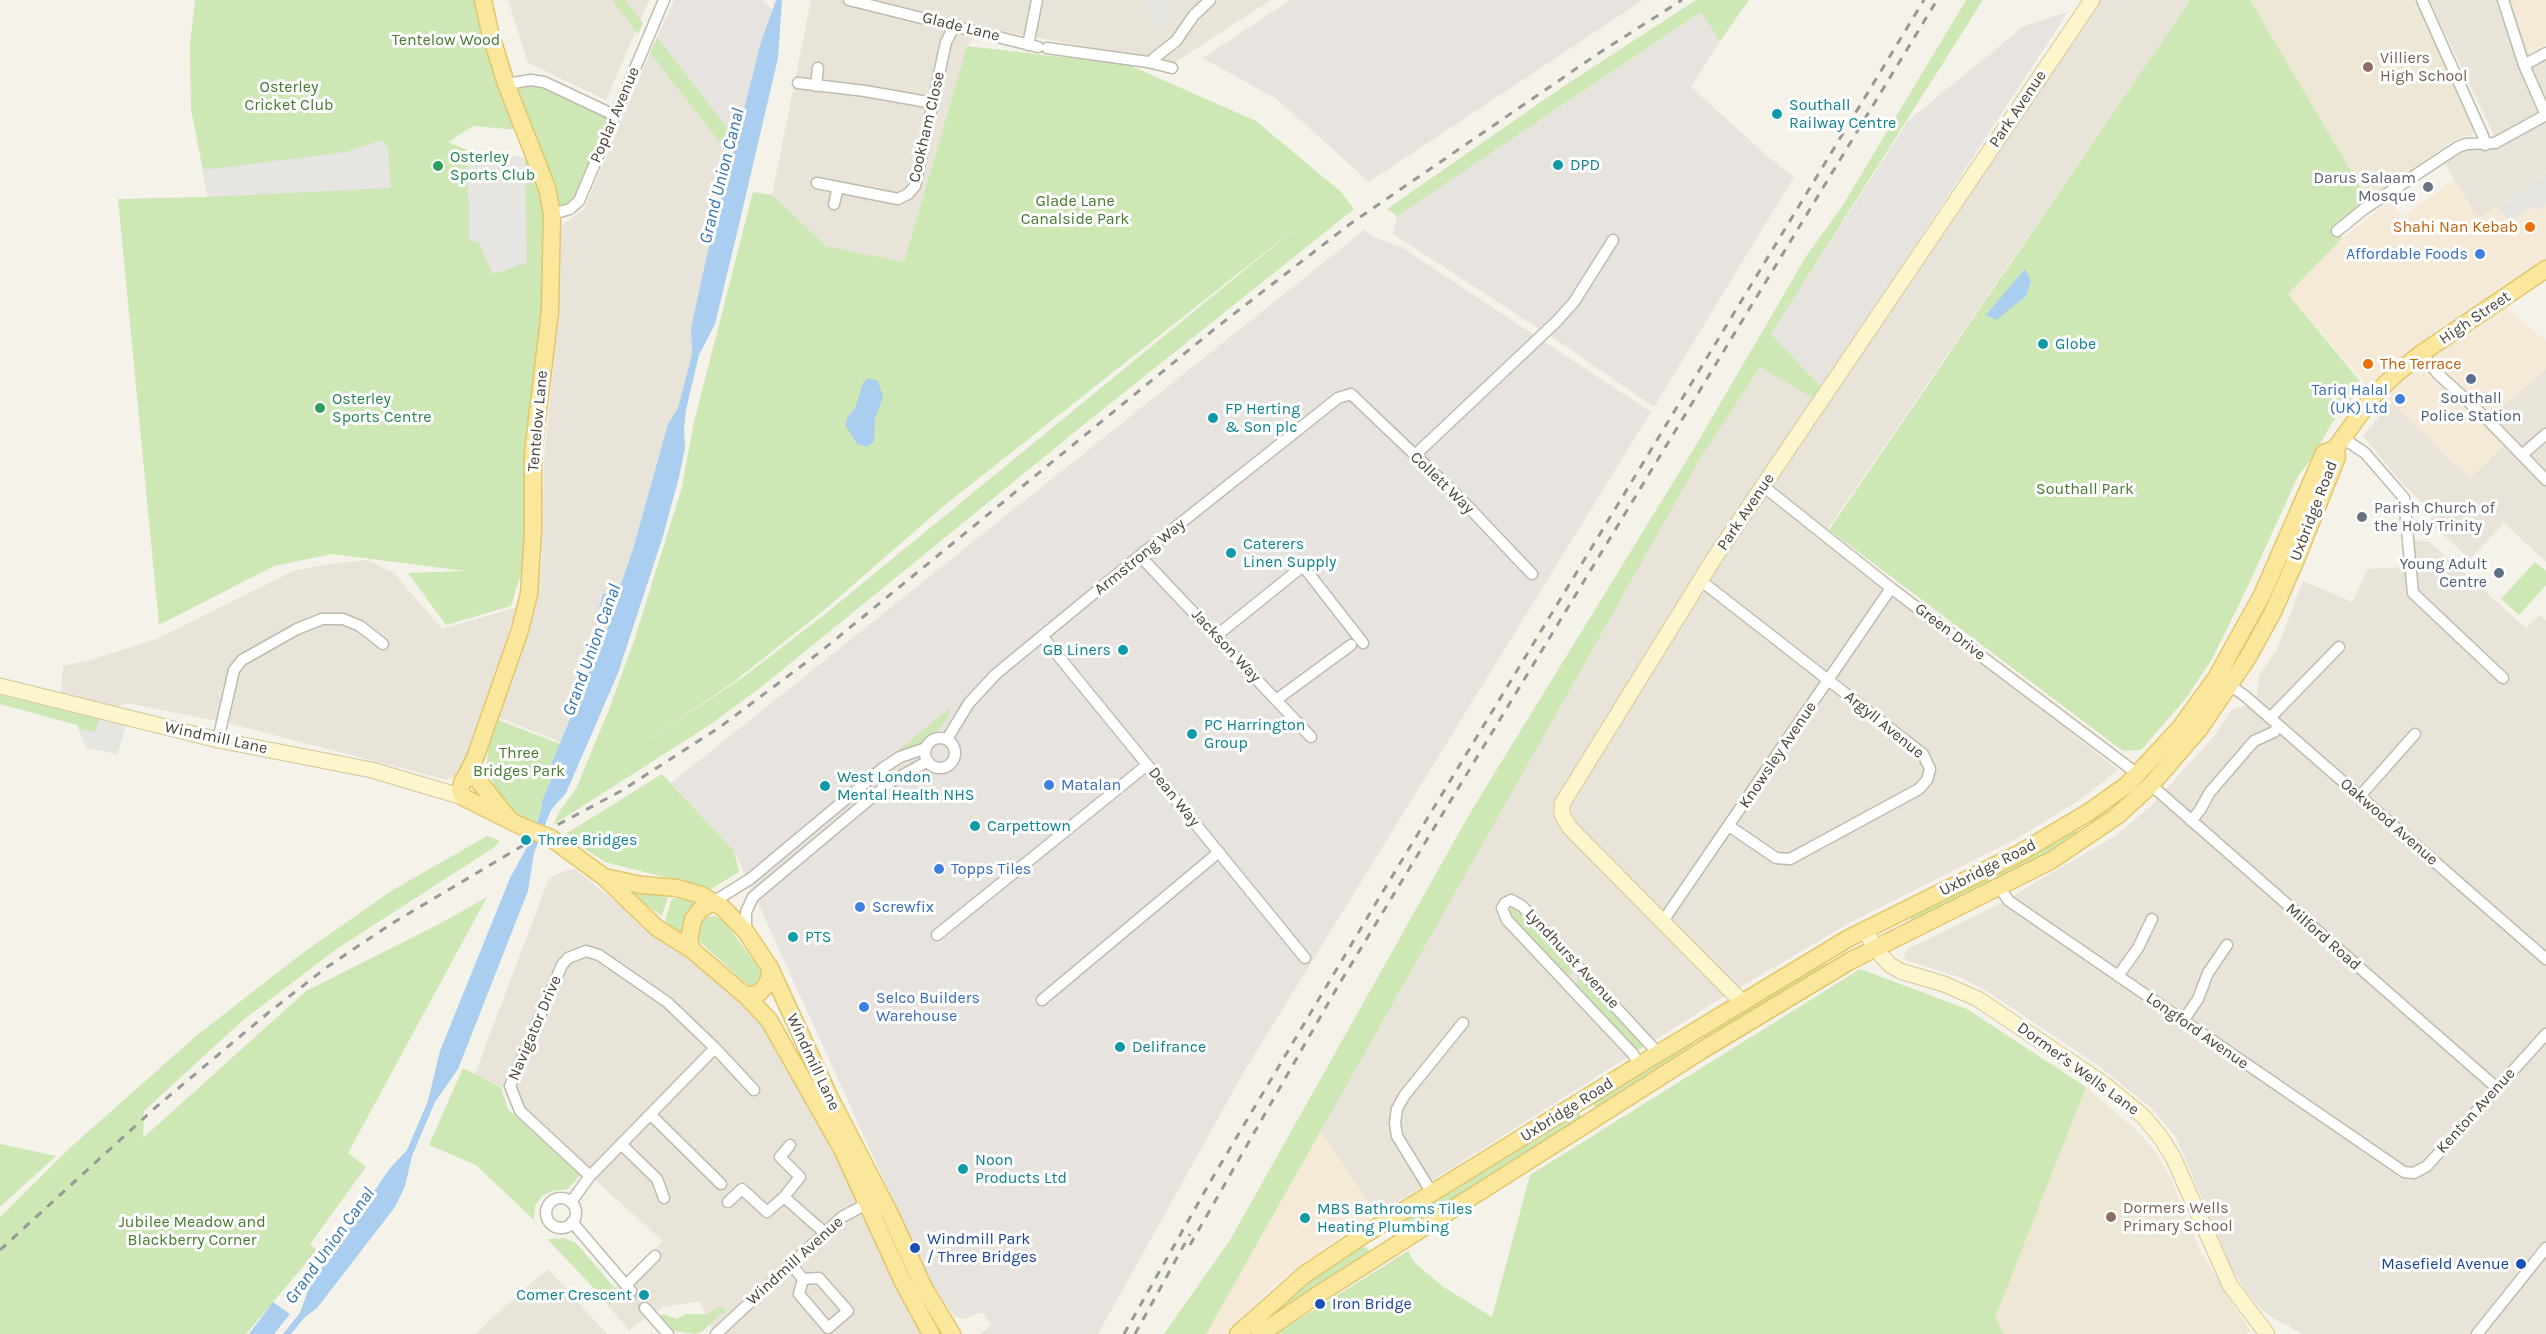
<!DOCTYPE html>
<html>
<head>
<meta charset="utf-8">
<style>
  body { margin:0 }
  canvas { display:block; background:#f5f2ea }
</style>
</head>
<body>
<canvas width="2546" height="1334"></canvas>
<script>
const context = document.querySelector('canvas').getContext('2d');
context.lineJoin = 'round';
function paint(path, color) { context.fillStyle = color; context.fill(path, 'evenodd'); }
const poly = rows => new Path2D(rows.map(r => 'M' + r).join(''));
function stroke(path, color, width, dash) { context.strokeStyle = color; context.lineWidth = width; context.lineCap = dash ? 'butt' : 'round'; context.setLineDash(dash || []); context.stroke(path); }
function write(font, color, halo, rows, align = 'center') {
  context.font = font + ' Karla,sans-serif'; context.lineWidth = 6; context.setLineDash([]); context.textBaseline = 'middle'; context.strokeStyle = halo; context.fillStyle = color; for (const [text, x, y, turn = 0] of rows) {
    context.save(); context.translate(x, y); context.rotate((+turn || 0) * Math.PI / 180); context.textAlign = isNaN(turn) ? turn : align; if (halo) context.strokeText(text, 0, 0); context.fillText(text, 0, 0); context.restore();
  }
}
paint(poly([
  [508,0,649,0,606,100,528,63],
  [811,0,1271,0,1174,63,980,27,967,46,904,262,826,246,772,195],
  [2099,0,2190,0,1823,536,2118,770,2081,799,2016,839,1849,923,1712,1004,1377,1215,1319,1129,1701,457,1760,366,1815,399],
  [2429,0,2514,0,2512,2,2533,66,2546,59,2546,171,2517,193,2478,219,2440,156,2462,143,2494,135],
  [650,53,731,157,691,328,692,354,678,408,668,424,633,549,620,587,615,591,603,594,599,608,610,621,560,742,498,717,535,599,542,560,544,457,560,302,561,226,584,209],
  [2546,369,2546,562,2504,523,2470,559,2430,523,2433,513,2401,482,2363,436,2392,402,2435,442,2434,444,2459,468,2497,452,2514,437,2491,416],
  [2407,539,2430,542,2526,628,2540,615,2546,620,2546,1334,2304,1334,2278,1321,2263,1311,2251,1298,2233,1271,2176,1137,2151,1108,2100,1067,1988,992,1962,978,1905,960,1904,953,1908,949,1997,905,2115,836,2152,805,2215,735,2231,710,2245,706,2257,695,2259,675,2277,649,2303,581,2352,602,2368,569,2406,567],
  [367,560,394,573,442,629,517,607,464,772,447,780,228,723,127,703,109,709,61,698,63,666,94,659,156,639,293,571,329,564],
  [575,869,740,1001,775,1040,791,1063,921,1334,714,1334,700,1301,663,1307,629,1330,602,1299,663,1241,578,1165,520,1110,511,1091,475,1074,549,878,564,871],
  [548,1269,607,1334,475,1334,537,1278]
]), '#e8e4d9');
paint(poly([
  [2514,0,2546,0,2546,44,2535,50,2527,48,2512,2],
  [2546,171,2546,273,2503,305,2546,341,2546,369,2492,416,2514,437,2470,478,2392,402,2366,385,2288,294,2342,238,2390,201,2402,217,2454,180,2478,218,2517,193],
  [1319,1129,1377,1215,1330,1244,1272,1287,1228,1334,1203,1334]
]), '#f5ead7');
paint(poly([
  [674,0,763,0,773,10,761,42,736,139,657,37],
  [1290,0,1643,0,1369,182,1278,100,1203,58],
  [1701,12,1720,41,1691,87,1774,162,1794,177,1654,407,1561,343,1393,234,1397,216],
  [2068,12,1822,388,1771,334,1908,121,2024,26],
  [1364,230,1374,237,1401,247,1651,412,1245,1070,1098,1334,980,1334,991,1325,982,1312,964,1319,954,1316,930,1281,734,851,671,783]
]), '#e7e4df');
paint(poly([
  [2250,0,2415,0,2475,134,2456,139,2368,200],
  [2086,1087,2135,1129,2156,1152,2172,1181,2201,1252,2250,1331,2247,1334,2004,1334,1995,1318]
]), '#ede8d5');
paint(poly([
  [195,0,476,0,519,130,473,126,448,142,467,150,525,158,535,163,546,192,544,304,525,560,511,606,446,625,408,573,466,571,332,554,274,566,159,625,118,199,208,197,191,109,190,45],
  [612,0,625,0,643,23,638,34],
  [1696,0,1749,0,1720,41,1701,12,1397,216,1387,209,1564,86],
  [1966,0,1983,0,1771,334,1822,388,1815,399,1760,367,1701,457,1206,1334,1164,1334,1230,1240,1470,813,1693,450,1807,255,1841,208],
  [2190,0,2250,0,2368,200,2334,225,2342,238,2288,294,2363,385,2331,424,2315,454,2298,476,2246,590,2212,659,2187,697,2141,750,2123,751,1829,530],
  [657,37,736,139,731,157,650,53],
  [967,46,1129,65,1256,121,1341,192,1354,209,1087,422,760,688,711,724,553,825,559,812,576,789,610,707,635,638,682,487,694,422,753,192,772,195,826,246,904,262],
  [1302,223,819,619,742,678,631,751,731,684,823,611,946,504],
  [531,80,614,115,579,201,552,214,506,84],
  [2535,562,2546,571,2546,585,2519,615,2501,599],
  [0,695,126,725,117,754,86,747,77,725,0,704],
  [949,709,950,714,931,740,891,756],
  [496,719,560,744,551,765,556,768,542,801,541,811,535,824,521,818,502,802,494,786,487,764,488,743],
  [662,774,734,851,739,872,711,889,605,862,564,835],
  [2075,829,2078,834,2076,838,2028,866,1973,889,1912,921,1908,913],
  [487,836,500,841,493,848,338,948,243,1020,144,1111,143,1138,306,991,443,922,487,897,348,1153,366,1167,310,1244,317,1250,246,1334,0,1334,0,1217,72,1146,196,1036,300,955,391,891],
  [620,887,670,892,662,916],
  [677,896,700,903,685,920,682,936,665,921,672,898,676,899],
  [1515,907,1572,965,1571,974,1566,975,1509,918,1511,909],
  [715,916,723,920,761,971,762,977,758,984,750,986,746,983,699,941,697,932,699,923,707,917],
  [1825,961,1829,967,1707,1039,1704,1038,1703,1035],
  [1860,969,1967,1009,2086,1087,1995,1318,2004,1334,1276,1334,1408,1251,1414,1262,1442,1286,1492,1317,1530,1175],
  [1581,978,1585,980,1646,1045,1635,1052,1576,989,1575,984],
  [1689,1042,1695,1045,1693,1048,1597,1110,1592,1102],
  [463,1068,501,1087,508,1109,580,1175,568,1189,553,1191,542,1196,535,1206,534,1220,476,1165,429,1145],
  [1576,1112,1580,1114,1580,1120,1401,1232,1396,1232,1394,1228,1396,1224],
  [0,1144,56,1156,0,1207],
  [564,1238,576,1243,620,1294,610,1305,547,1239],
  [1366,1247,1370,1252,1256,1325,1302,1287,1359,1248],
  [718,1307,725,1309,725,1313,720,1314,704,1330,696,1334,674,1331,659,1317,663,1314,677,1319,685,1314,709,1314]
]), '#cde7b5');
paint(poly([
  [1141,0,1167,0,1177,16,1159,28],
  [382,140,388,148,391,188,208,197,202,170,346,152],
  [467,150,525,158,527,263,493,274,479,243,469,240],
  [2546,173,2546,205,2538,211,2534,205,2510,222,2497,208],
  [99,719,126,725,117,754,86,747,78,729,95,732]
]), '#e6e5e1');
paint(poly([
  [776,0,782,0,778,58,737,233,715,324,699,355,686,410,684,429,685,448,679,477,663,536,618,673,566,793,551,810,534,853,528,891,458,1069,435,1102,412,1156,405,1186,395,1207,317,1308,304,1318,291,1334,283,1334,300,1313,310,1285,390,1168,407,1150,428,1101,440,1051,510,878,527,847,541,811,542,801,556,768,551,765,610,621,599,608,603,594,615,591,620,587,633,549,668,424,678,408,692,354,691,328,710,242,761,42],
  [2025,269,2031,281,2026,296,1996,320,1986,315],
  [868,378,878,381,883,397,875,419,874,441,868,447,857,444,845,425,848,416,855,409,863,383],
  [273,1302,290,1314,274,1334,249,1334]
]), '#a9ceef');
stroke(poly([
  [631,1291,645,1308]
]), '#d3cfc6', 10, [10, 5]);
const street = poly([
  [849,0,1038,47],
  [2422,0,2483,136,2485,145],
  [2503,0,2524,65,2546,115],
  [1028,45,1037,0],
  [1047,48,1148,62,1172,68],
  [1152,63,1153,59,1176,41,1194,15,1210,0],
  [2524,65,2546,53],
  [798,83,865,91,933,103],
  [506,84,531,80,544,82,614,115],
  [816,86,818,68],
  [817,183,898,199,908,194,915,186,946,42,955,25],
  [834,204,838,187],
  [552,214,570,209,579,201,664,0],
  [2337,231,2364,209,2458,147,2466,144,2495,143,2546,115],
  [2422,353,2437,373,2485,417,2546,480],
  [2341,437,2365,453,2404,498,2413,593,2503,678],
  [2523,454,2546,434],
  [1414,456,1556,322,1574,302,1613,240],
  [1763,486,1891,588,2139,775],
  [1140,556,1311,737],
  [1700,580,1923,754,1930,769,1927,780,1919,789,1790,859,1776,858,1729,826],
  [1042,636,1305,958],
  [1216,636,1303,566,1363,643],
  [2231,686,2245,696,2546,959],
  [1276,700,1351,645],
  [2270,718,2339,647],
  '925 753a15 15 0 1 1 30 0a15 15 0 1 1-30 0Z',
  [947,739,969,703,996,674,1143,553,1338,398,1351,394,1458,496,1532,574],
  [218,740,234,670,242,660,297,629,322,619,343,619,360,626,383,644],
  [2151,785,2497,1088],
  [2360,796,2415,734],
  [2191,821,2200,810,2210,792,2254,741,2274,732,2279,726],
  [1999,887,2009,901,2404,1172,2414,1173,2427,1166,2546,1034],
  [713,902,750,879,883,768,900,757,926,748],
  [1663,921,1891,588],
  [746,932,746,912,753,897,889,783,928,761],
  [937,935,1147,765],
  [2118,976,2138,948,2152,919],
  [1042,1000,1219,852],
  [2183,1021,2198,999,2208,973,2227,945],
  [715,1048,754,1090],
  [1639,1065,1633,1054,1507,920,1502,908,1505,903,1511,900,1522,906,1658,1053],
  [651,1115,721,1184],
  [621,1144,657,1179,664,1198],
  [1432,1193,1397,1136,1395,1123,1397,1109,1404,1096,1463,1023],
  [784,1197,800,1177,780,1157,790,1145],
  '546 1213a15 15 0 1 1 30 0a15 15 0 1 1-30 0Z',
  [571,1202,590,1176,715,1048,667,1002,599,955,586,951,568,958,562,965,510,1086,520,1111,590,1176],
  [728,1202,742,1189,767,1212,784,1197,825,1233],
  [572,1222,631,1291],
  [790,1263,803,1279,819,1278,848,1311,828,1328,799,1294,803,1279],
  [626,1285,655,1256],
  [645,1308,668,1334],
  [716,1334,842,1217,872,1201],
  [2477,1334,2546,1248]
]);
const secondary = poly([
  [0,686,218,740,372,770,463,797],
  [1864,930,1881,955,1889,964,1900,971,1944,984,1978,999,2104,1084,2144,1117,2161,1138,2173,1157,2230,1285,2267,1334],
  [1743,1003,1570,828,1562,815,1562,804,1713,560,2092,0]
]);
const primary = poly([
  [2335,449,2373,396,2397,373,2422,353,2546,269],
  [464,780,475,758,520,630,529,594,533,532,533,453,550,311,552,214,547,188,506,84,490,32,483,0],
  [509,819,477,779,469,777,463,780,460,790,463,797,523,827],
  [551,838,604,877,657,928,692,950,746,996,769,1020,842,1149,903,1282,931,1334],
  [604,877,642,885,677,888,701,895,723,908,746,932,770,968,830,1098,891,1216,924,1288,952,1334],
  [692,950,689,940,693,919,700,910,713,902],
  [746,996,759,993,764,988,769,980,770,968],
  [1238,1334,1304,1275,1356,1240,1639,1065,1849,938,2020,853,2089,812,2128,784,2180,728,2216,678,2262,595,2324,453,2335,449],
  [1260,1334,1316,1296,1704,1049,1850,961,2052,860,2117,816,2151,785,2200,728,2247,659,2273,612,2295,562,2337,457,2335,449]
]);
stroke(street, '#c0bbad', 13);
stroke(secondary, '#d3c89b', 17);
stroke(primary, '#e1c66c', 19);
stroke(street, '#fff', 10);
stroke(secondary, '#fdf5cc', 15);
stroke(primary, '#fbe79c', 16);
stroke(poly([
  [1190,1245,1338,986,1937,0],
  [0,1250,156,1107,268,1013,327,967,391,924,559,824,621,791,720,727,820,652,1217,327,1350,224,1599,53,1682,0],
  [1124,1334,1213,1177,1379,898,1924,0],
  [1135,1334,1190,1234]
]), '#989898', 3, [8, 8]);
const primaryBridge = poly([
  [523,827,551,838]
]);
stroke(primaryBridge, '#e1c66c', 19, []);
stroke(primaryBridge, '#fbe79c', 16);
for (const [x, y, r, color] of [
  [2368,67,6,"#8d6e63"],
  [1777,114,6,"#0f9aa8"],
  [1558,165,6,"#0f9aa8"],
  [438,166,6,"#2e9e5b"],
  [2428,187,6,"#6b7280"],
  [2530,227,6,"#e8710a"],
  [2480,254,6,"#3f7fe0"],
  [2043,344,6,"#0f9aa8"],
  [2368,364,6,"#e8710a"],
  [2471,379,6,"#5c6f8a"],
  [2400,399,6,"#3f7fe0"],
  [320,408,6,"#2e9e5b"],
  [1213,418,6,"#0f9aa8"],
  [2362,517,6,"#6b7280"],
  [1231,553,6,"#0f9aa8"],
  [2499,573,6,"#5c6f8a"],
  [1123,650,6,"#0f9aa8"],
  [1192,734,6,"#0f9aa8"],
  [1049,785,6,"#3f7fe0"],
  [825,786,6,"#0f9aa8"],
  [975,826,6,"#0f9aa8"],
  [526,840,6,"#0f9aa8"],
  [939,869,6,"#3f7fe0"],
  [860,907,6,"#3f7fe0"],
  [793,937,6,"#0f9aa8"],
  [864,1007,6,"#3f7fe0"],
  [1120,1047,6,"#0f9aa8"],
  [963,1169,6,"#0f9aa8"],
  [2111,1217,6,"#8d6e63"],
  [1305,1218,6,"#0f9aa8"],
  [915,1248,6,"#1a4fb4"],
  [2521,1264,6,"#1a4fb4"],
  [644,1295,6,"#0f9aa8"],
  [1320,1304,6,"#1a4fb4"]
]) { const dot = new Path2D(); dot.arc(x, y, r, 0, 2 * Math.PI); context.fillStyle = color; context.fill(dot); stroke(dot, '#fff', 2); }
write('16px', '#494338', '#fff', [
  ["Glade Lane",961,27,14],
  ["Park Avenue",2018,109,-56],
  ["Poplar Avenue",615,115,-67],
  ["Cookham Close",927,127,-77],
  ["High Street",2475,318,-34],
  ["Tentelow Lane",538,421,-85],
  ["Collett Way",1442,483,44],
  ["Uxbridge Road",2314,511,-69],
  ["Park Avenue",1746,512,-56],
  ["Armstrong Way",1140,557,-39],
  ["Green Drive",1950,632,37],
  ["Jackson Way",1226,646,47],
  ["Argyll Avenue",1884,725,39],
  ["Windmill Lane",216,738,12],
  ["Knowsley Avenue",1778,755,-56],
  ["Dean Way",1174,797,51],
  ["Oakwood Avenue",2389,822,41],
  ["Uxbridge Road",1988,868,-27],
  ["Milford Road",2323,937,41],
  ["Lyndhurst Avenue",1572,959,47],
  ["Navigator Drive",535,1028,-67],
  ["Longford Avenue",2197,1031,35],
  ["Windmill Lane",813,1062,65],
  ["Dormer's Wells Lane",2078,1069,36],
  ["Uxbridge Road",1567,1110,-32],
  ["Kenton Avenue",2476,1111,-48],
  ["Windmill Avenue",795,1261,-42]
]);
write('16px', '#447a2c', '#fff', [
  ["Tentelow Wood",446,40],
  ["Osterley",289,87],
  ["Cricket Club",289,105],
  ["Glade Lane",1075,201],
  ["Canalside Park",1075,219],
  ["Southall Park",2085,489],
  ["Three",519,753],
  ["Bridges Park",519,771],
  ["Jubilee Meadow and",192,1222],
  ["Blackberry Corner",192,1240]
]);
write('16px', '#785e54', '#fff', [
  ["Villiers",2380,58],
  ["High School",2380,76],
  ["Dormers Wells",2123,1208],
  ["Primary School",2123,1226]
], 'left');
write('16px', '#0d838f', '#fff', [
  ["Southall",1789,105],
  ["Railway Centre",1789,123],
  ["DPD",1570,165],
  ["Globe",2055,344],
  ["FP Herting",1225,409],
  ["& Son plc",1225,427],
  ["Caterers",1243,544],
  ["Linen Supply",1243,562],
  ["GB Liners",1111,650,"right"],
  ["PC Harrington",1204,725],
  ["Group",1204,743],
  ["West London",837,777],
  ["Mental Health NHS",837,795],
  ["Carpettown",987,826],
  ["Three Bridges",538,840],
  ["PTS",805,937],
  ["Delifrance",1132,1047],
  ["Noon",975,1160],
  ["Products Ltd",975,1178],
  ["MBS Bathrooms Tiles",1317,1209],
  ["Heating Plumbing",1317,1227],
  ["Comer Crescent",632,1295,"right"]
], 'left');
write('16px', '#27864d', '#fff', [
  ["Osterley",450,157],
  ["Sports Club",450,175],
  ["Osterley",332,399],
  ["Sports Centre",332,417]
], 'left');
write('16px', '#5b616d', '#fff', [
  ["Darus Salaam",2416,178],
  ["Mosque",2416,196],
  ["Parish Church of",2374,508,"left"],
  ["the Holy Trinity",2374,526,"left"]
], 'right');
write('16px', '#c56008', '#fff', [
  ["Shahi Nan Kebab",2518,227],
  ["The Terrace",2380,364,"left"]
], 'right');
write('16px', '#366cbe', '#fff', [
  ["Affordable Foods",2468,254,"right"],
  ["Tariq Halal",2388,390,"right"],
  ["(UK) Ltd",2388,408,"right"],
  ["Matalan",1061,785],
  ["Topps Tiles",951,869],
  ["Screwfix",872,907],
  ["Selco Builders",876,998],
  ["Warehouse",876,1016]
], 'left');
write('16px', '#4e5e75', '#fff', [
  ["Southall",2471,398],
  ["Police Station",2471,416],
  ["Young Adult",2487,564,"right"],
  ["Centre",2487,582,"right"]
]);
write('16px', '#164399', '#fff', [
  ["Windmill Park",927,1239],
  ["/ Three Bridges",927,1257],
  ["Masefield Avenue",2509,1264,"right"],
  ["Iron Bridge",1332,1304]
], 'left');
write('italic 18px', '#3374b3', '#fff', [
  ["Grand Union Canal",722,176,-76],
  ["Grand Union Canal",592,650,-70],
  ["Grand Union Canal",330,1246,-54]
]);
</script>
</body>
</html>
